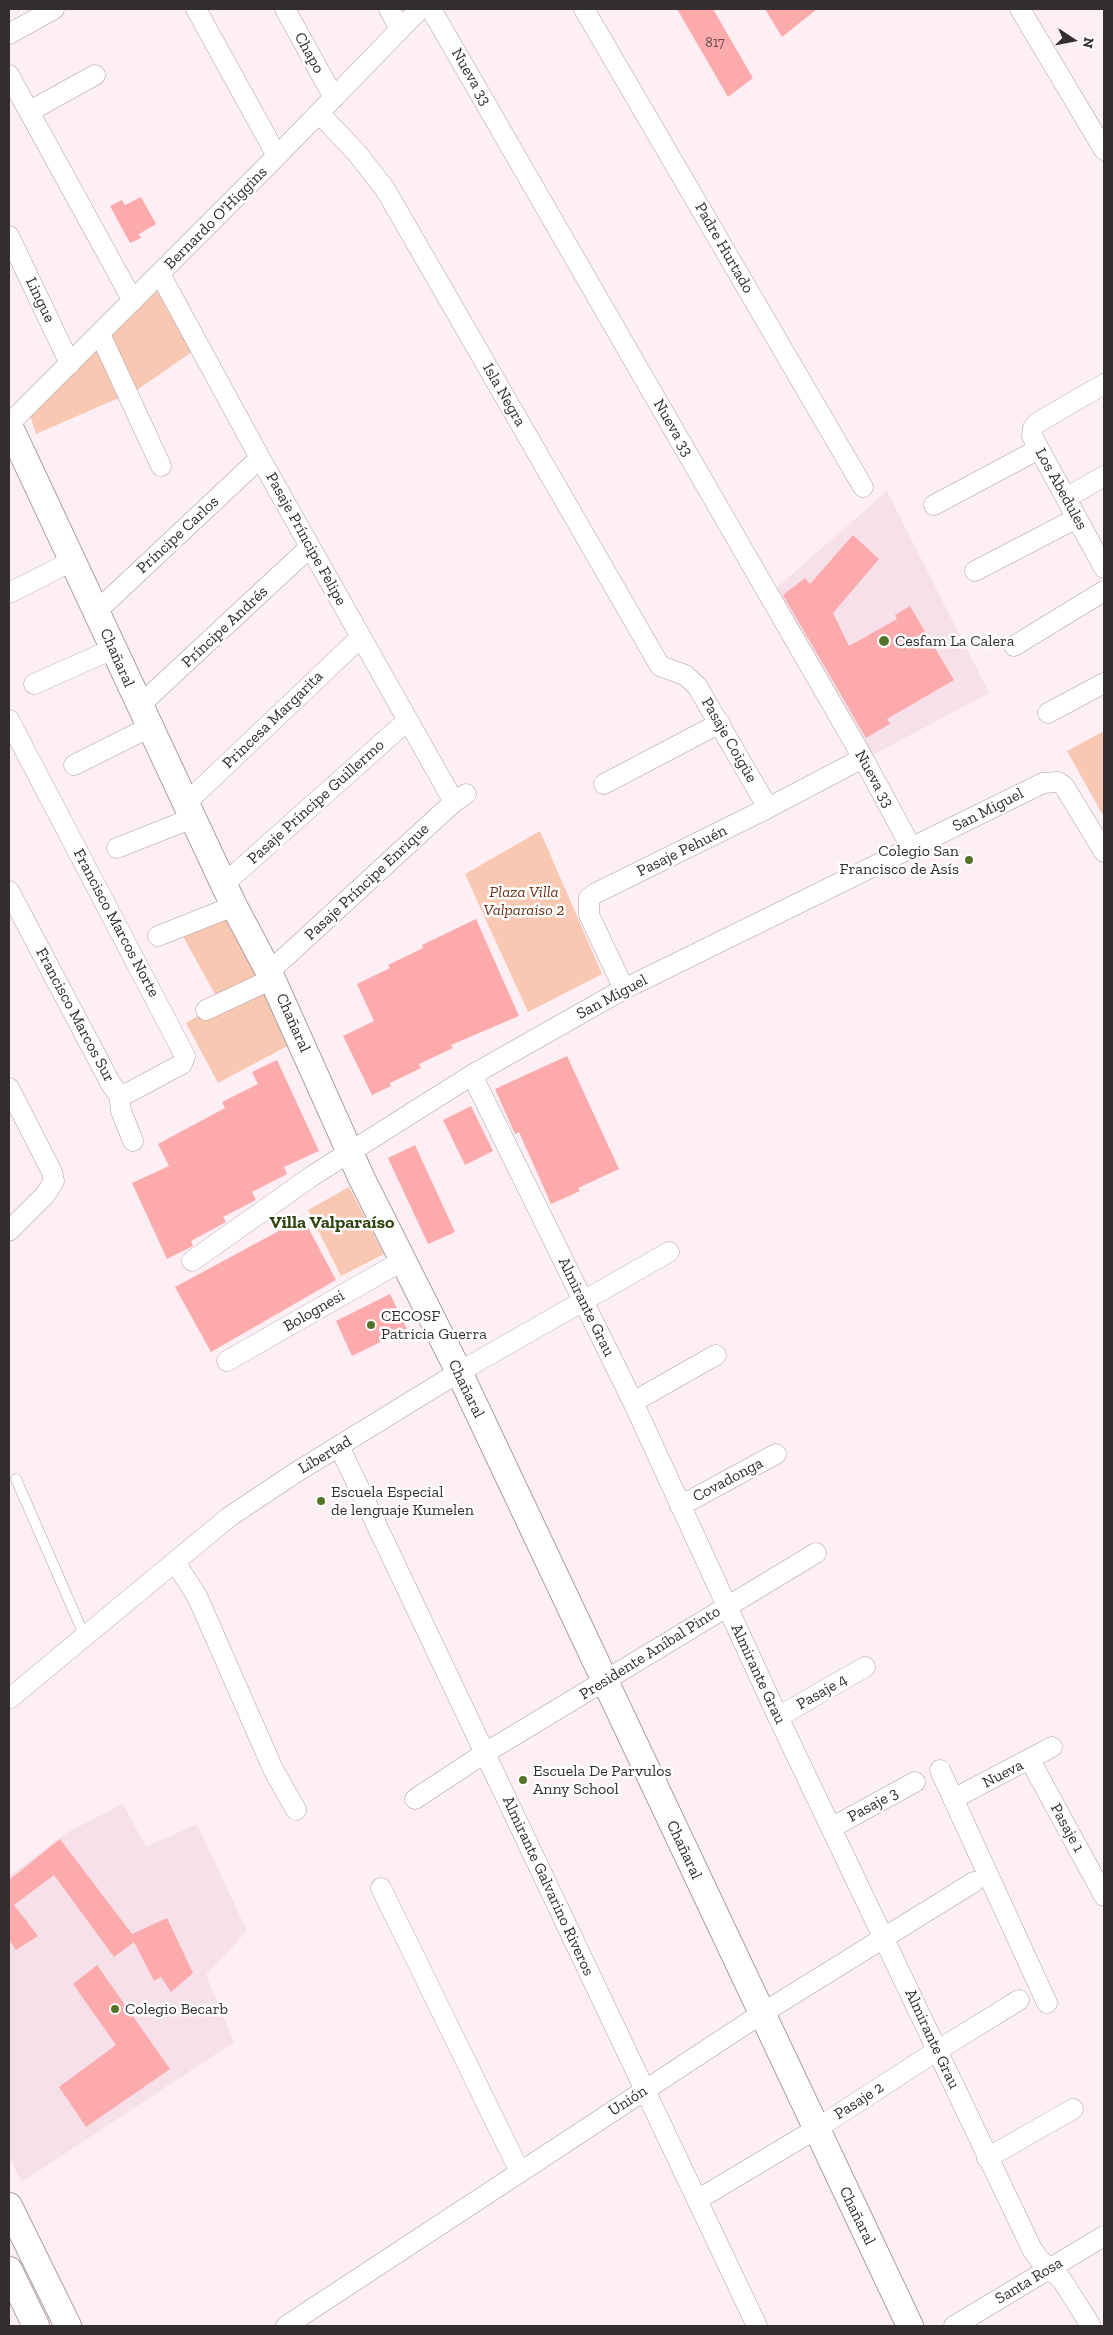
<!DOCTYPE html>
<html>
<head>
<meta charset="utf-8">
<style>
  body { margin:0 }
  #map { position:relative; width:1113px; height:2335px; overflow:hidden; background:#feeff5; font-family:"Zilla Slab",serif }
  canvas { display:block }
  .frame { position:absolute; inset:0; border:10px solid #332d30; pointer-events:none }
  .north { position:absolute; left:1048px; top:15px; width:50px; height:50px; -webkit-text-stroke:4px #fff; paint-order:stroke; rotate:101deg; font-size:14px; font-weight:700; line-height:20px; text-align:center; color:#332d30 }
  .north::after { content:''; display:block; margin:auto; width:18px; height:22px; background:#332d30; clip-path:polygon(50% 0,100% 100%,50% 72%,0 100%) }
</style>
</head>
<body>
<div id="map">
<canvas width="1113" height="2335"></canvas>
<div class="frame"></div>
<div class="north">N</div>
</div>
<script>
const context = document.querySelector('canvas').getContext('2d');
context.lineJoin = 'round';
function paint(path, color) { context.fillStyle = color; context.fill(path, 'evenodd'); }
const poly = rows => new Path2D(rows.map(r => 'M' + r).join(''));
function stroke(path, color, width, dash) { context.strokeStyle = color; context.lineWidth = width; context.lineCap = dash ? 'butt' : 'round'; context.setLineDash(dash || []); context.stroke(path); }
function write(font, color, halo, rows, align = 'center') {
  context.font = font + ' "Zilla Slab",serif'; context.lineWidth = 5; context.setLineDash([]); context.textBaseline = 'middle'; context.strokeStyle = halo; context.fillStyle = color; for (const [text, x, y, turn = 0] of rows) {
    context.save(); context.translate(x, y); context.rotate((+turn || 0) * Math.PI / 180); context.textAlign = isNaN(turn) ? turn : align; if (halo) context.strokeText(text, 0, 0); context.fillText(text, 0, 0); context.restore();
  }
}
paint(poly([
  [887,491,989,693,871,756,775,589],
  [123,1804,146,1847,197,1824,247,1931,206,1975,234,2042,22,2182,9,2157,9,1876,66,1833]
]), '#f6e0e9');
paint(poly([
  [161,287,192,352,137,390,36,434,30,415],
  [1104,731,1104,817,1067,751],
  [540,831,602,974,528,1012,465,874],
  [230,913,291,1044,218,1083,186,1023,220,1003,181,933],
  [349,1187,384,1254,341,1276,308,1210]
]), '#f9c8b2');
paint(poly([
  [677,9,713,9,753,78,728,97],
  [765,9,817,9,782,37],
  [141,197,156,224,139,234,141,238,130,243,110,206,122,200,125,205],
  [853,535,879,559,833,613,849,646,897,619,895,615,910,606,954,680,887,719,890,724,866,738,783,595,805,578,810,584],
  [476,919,519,1016,451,1045,453,1048,419,1064,421,1068,390,1083,391,1086,372,1095,343,1036,374,1021,357,984,390,968,388,965,423,948,422,945],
  [567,1056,619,1169,578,1188,580,1191,551,1204,519,1132,515,1134,495,1089],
  [277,1060,319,1151,284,1167,287,1174,252,1192,256,1200,223,1217,226,1222,191,1241,193,1246,167,1259,132,1183,169,1166,158,1144,225,1108,222,1102,258,1084,252,1072],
  [471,1106,493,1151,465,1165,443,1120],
  [415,1145,455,1232,428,1244,388,1158],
  [303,1218,336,1280,211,1352,175,1287],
  [390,1294,407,1329,352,1356,336,1321],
  [60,1839,132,1934,167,1918,193,1973,171,1992,161,1977,154,1981,134,1942,114,1957,54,1875,14,1905,38,1936,16,1950,9,1940,9,1880],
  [97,1965,170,2069,86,2127,59,2087,116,2045,73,1984]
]), '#fdaaad');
const service = poly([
  [16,1479,85,1637]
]);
const minor = poly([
  [196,9,277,156],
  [285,9,334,98],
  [389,9,400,29],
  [431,9,863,758,912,849],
  [584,9,863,487],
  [1020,9,1104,150],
  [9,34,54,9],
  [9,75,133,301],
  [30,111,95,75],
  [319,113,356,152,385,189,660,666,685,675,697,686,768,808],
  [9,236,70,364],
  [160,274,260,458,454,802],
  [100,334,161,466],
  [1104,384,1037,423,1033,428,1032,436,1104,568],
  [9,424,277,156,420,9],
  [1066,498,1104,476],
  [934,505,1039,449],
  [975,571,1077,518],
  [9,593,72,561],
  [97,611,260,458],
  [1014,646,1104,591],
  [34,684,113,649],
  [139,706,310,547],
  [1048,713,1104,683],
  [9,720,185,1056,182,1064,128,1093,119,1095],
  [74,765,150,727],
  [604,784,720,723],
  [186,803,361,637],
  [117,848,193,818],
  [224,884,408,720],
  [9,891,111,1084,119,1095,121,1111,133,1141],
  [158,936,234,906],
  [269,972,454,802,466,794],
  [624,989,589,915,589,898,596,893,768,808,863,758],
  [206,1010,272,979],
  [472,1075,633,1402,778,1717,1032,2249,1039,2259,1062,2280,1091,2326],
  [9,1088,52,1172,54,1181,45,1195,9,1231],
  [192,1261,312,1176,472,1075,624,989,1043,783,1058,782,1064,786,1104,852],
  [227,1361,402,1261],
  [633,1402,716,1355],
  [339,1446,757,2326],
  [680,1506,776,1454],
  [175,1562,197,1596,273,1769,296,1810],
  [9,1699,229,1517,295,1473,459,1372,669,1252],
  [778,1717,865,1667],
  [1030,1760,1104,1896],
  [940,1770,1047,2003],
  [415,1799,485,1753,816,1553],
  [953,1799,1052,1747],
  [831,1828,915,1782],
  [381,1888,520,2172],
  [987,2158,1073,2109],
  [697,2200,816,2129,938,2050,1019,2000],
  [286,2326,761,2014,974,1882],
  [954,2326,1104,2236]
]);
const tertiary = poly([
  [9,425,234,906,269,972,361,1177,459,1372,910,2326],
  [9,2206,68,2326],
  [9,2270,36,2326]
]);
stroke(service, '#ac9ea4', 11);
stroke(minor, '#ac9ea4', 21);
stroke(tertiary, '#ac9ea4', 28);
stroke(service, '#fff', 10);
stroke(minor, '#fff', 20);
stroke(tertiary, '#fff', 26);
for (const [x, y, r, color] of [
  [884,641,6,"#557328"],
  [969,860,5,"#557328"],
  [371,1325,5,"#557328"],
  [321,1501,5,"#557328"],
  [523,1780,5,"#557328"],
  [115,2009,5,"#557328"]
]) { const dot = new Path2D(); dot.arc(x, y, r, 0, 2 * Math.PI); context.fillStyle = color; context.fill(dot); stroke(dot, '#fff', 2); }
write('14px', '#664c4f', null, [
  ["817",715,43]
]);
write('16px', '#332d30', '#fff', [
  ["Chapo",309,53,61],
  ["Nueva 33",471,77,60],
  ["Bernardo O'Higgins",216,218,-45],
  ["Padre Hurtado",724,248,60],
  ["Lingue",40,300,64],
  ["Isla Negra",504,395,60],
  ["Nueva 33",673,428,60],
  ["Los Abedules",1061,489,61],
  ["Príncipe Carlos",178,535,-43],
  ["Pasaje Príncipe Felipe",306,539,61],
  ["Príncipe Andrés",225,627,-43],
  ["Chañaral",117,658,66],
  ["Princesa Margarita",273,720,-44],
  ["Pasaje Coigüe",729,740,60],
  ["Nueva 33",874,779,61],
  ["Pasaje Príncipe Guillermo",316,802,-42],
  ["San Miguel",988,810,-27],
  ["Pasaje Pehuén",682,851,-26],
  ["Pasaje Príncipe Enrique",367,882,-43],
  ["Francisco Marcos Norte",116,923,62],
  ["San Miguel",612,997,-28],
  ["Francisco Marcos Sur",75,1015,62],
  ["Chañaral",293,1023,66],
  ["Almirante Grau",586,1307,64],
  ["Bolognesi",314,1311,-30],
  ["Chañaral",466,1389,64],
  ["Libertad",325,1455,-31],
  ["Covadonga",728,1480,-28],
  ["Presidente Aníbal Pinto",650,1653,-32],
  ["Almirante Grau",758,1674,65],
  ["Pasaje 4",822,1692,-30],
  ["Nueva",1003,1774,-27],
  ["Pasaje 3",873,1805,-29],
  ["Pasaje 1",1067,1828,61],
  ["Chañaral",684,1850,65],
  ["Almirante Galvarino Riveros",548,1886,65],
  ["Almirante Grau",932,2039,65],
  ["Unión",628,2101,-33],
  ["Pasaje 2",859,2101,-33],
  ["Chañaral",857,2216,64],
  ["Santa Rosa",1029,2281,-31]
]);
write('16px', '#332d30', '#fff', [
  ["Cesfam La Calera",895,641],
  ["Colegio San",959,851,"right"],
  ["Francisco de Asís",959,869,"right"],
  ["CECOSF",381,1316],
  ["Patricia Guerra",381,1334],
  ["Escuela Especial",331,1492],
  ["de lenguaje Kumelen",331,1510],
  ["Escuela De Parvulos",533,1771],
  ["Anny School",533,1789],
  ["Colegio Becarb",125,2009]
], 'left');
write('italic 16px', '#6e3417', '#fff', [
  ["Plaza Villa",524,892],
  ["Valparaiso 2",524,910]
]);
write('bold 18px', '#2f430f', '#fff', [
  ["Villa Valparaíso",332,1223]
]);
</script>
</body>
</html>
